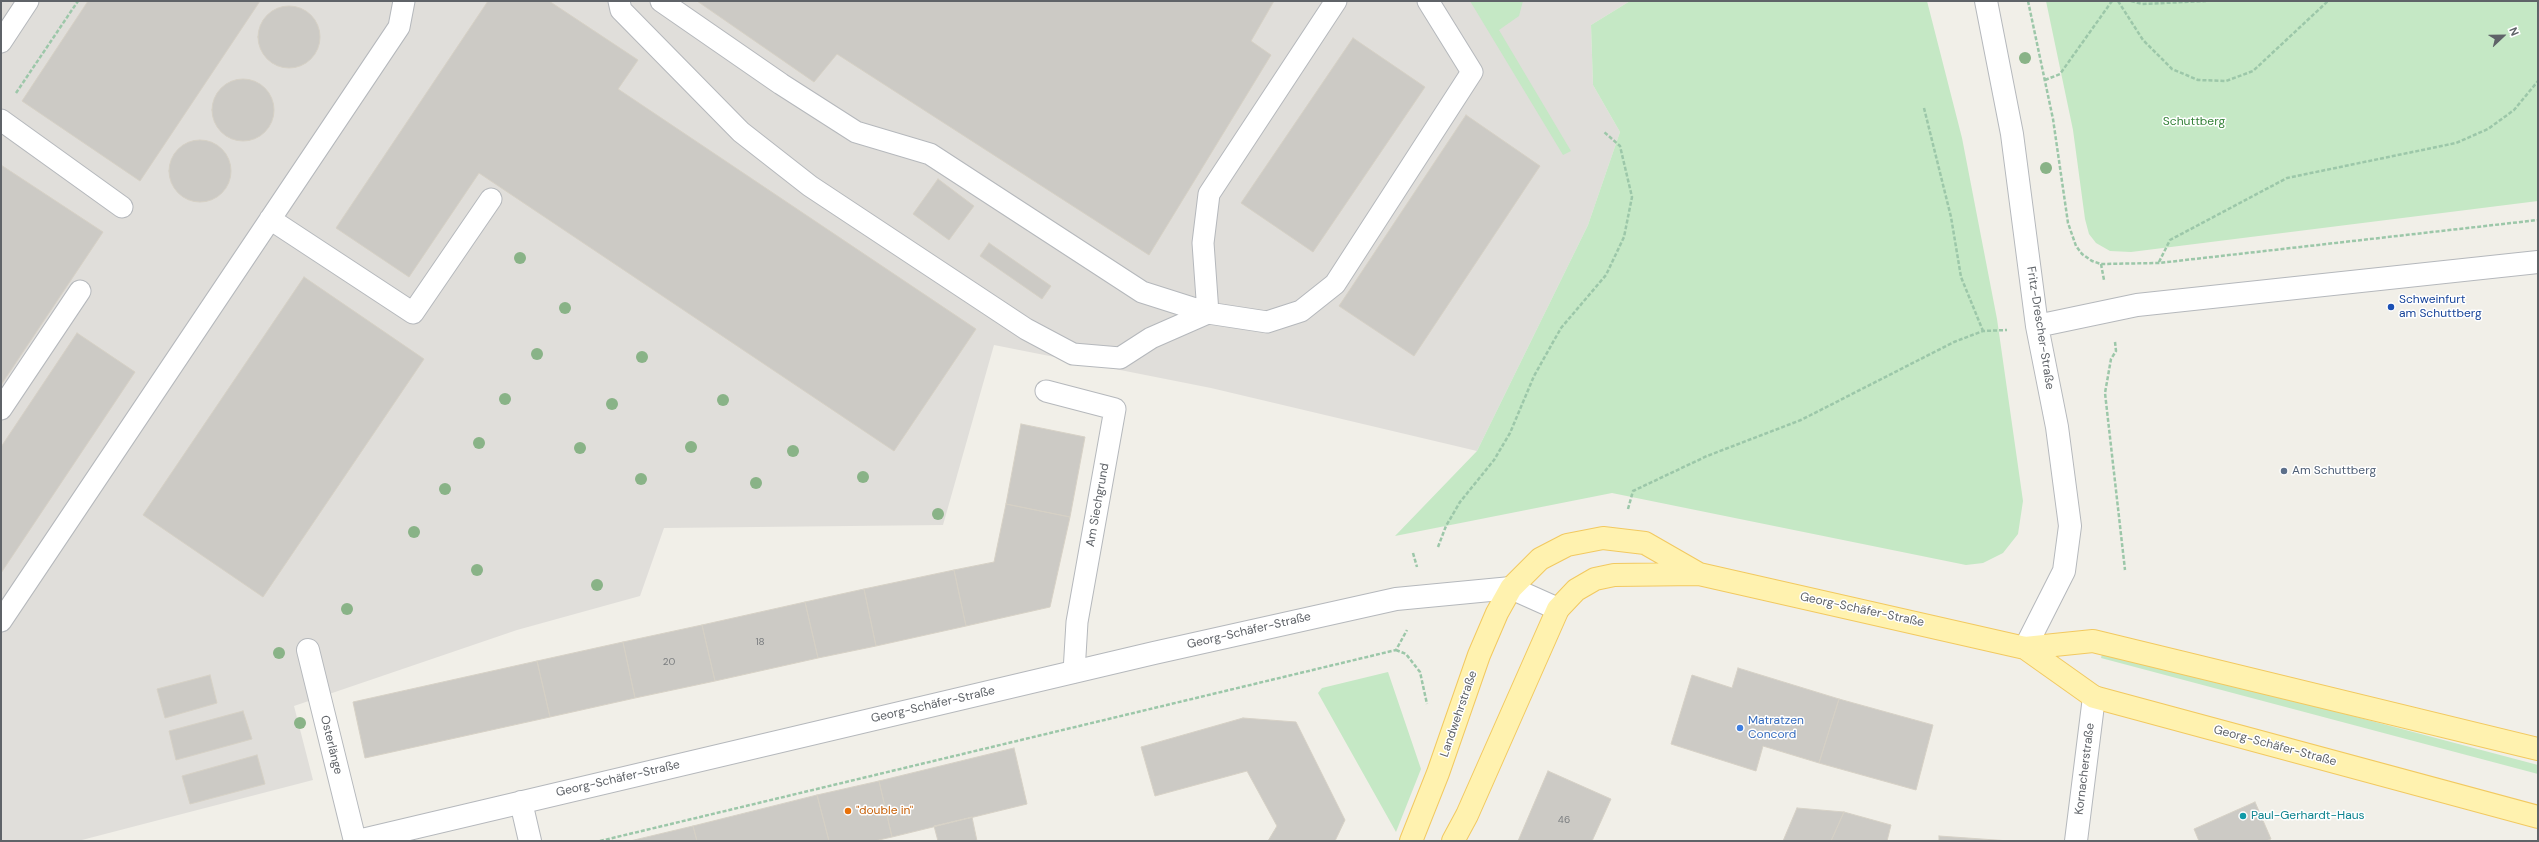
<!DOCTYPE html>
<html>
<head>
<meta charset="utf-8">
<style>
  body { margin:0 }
  #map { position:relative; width:2539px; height:842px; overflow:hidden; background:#f1efe8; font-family:"DM Sans",sans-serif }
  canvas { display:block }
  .frame { position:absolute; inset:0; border:2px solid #5f6368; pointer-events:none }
  .north { position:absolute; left:2483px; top:16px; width:40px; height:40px; -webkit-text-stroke:3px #fff; paint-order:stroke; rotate:68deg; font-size:11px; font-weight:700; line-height:16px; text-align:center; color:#5f6368 }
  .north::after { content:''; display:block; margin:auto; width:14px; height:18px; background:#5f6368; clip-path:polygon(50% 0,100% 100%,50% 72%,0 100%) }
</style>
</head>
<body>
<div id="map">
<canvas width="2539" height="842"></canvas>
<div class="frame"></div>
<div class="north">N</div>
</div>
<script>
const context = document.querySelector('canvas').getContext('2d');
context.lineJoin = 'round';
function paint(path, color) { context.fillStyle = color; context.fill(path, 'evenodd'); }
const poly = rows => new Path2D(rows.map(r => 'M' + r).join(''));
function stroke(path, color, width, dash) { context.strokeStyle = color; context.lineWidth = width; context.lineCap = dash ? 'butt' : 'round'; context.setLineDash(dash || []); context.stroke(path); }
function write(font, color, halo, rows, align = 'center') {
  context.font = font + ' "DM Sans",sans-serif'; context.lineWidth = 3; context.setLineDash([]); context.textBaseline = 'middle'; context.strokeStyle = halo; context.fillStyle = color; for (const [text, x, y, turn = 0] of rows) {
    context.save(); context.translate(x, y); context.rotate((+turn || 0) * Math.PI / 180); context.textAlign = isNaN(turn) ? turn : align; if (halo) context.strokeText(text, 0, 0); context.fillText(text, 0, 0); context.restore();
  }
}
paint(poly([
  [1,1,1630,1,1591,25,1593,85,1620,132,1588,225,1477,451,1211,388,994,345,943,525,664,528,640,596,517,630,294,706,313,780,78,841,1,841]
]), '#e0deda');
paint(poly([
  [1470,1,1523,1,1519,16,1499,30,1571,151,1563,155],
  [1630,1,1927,1,1962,138,1997,319,2023,501,2018,534,2003,553,1983,563,1966,565,1612,493,1395,536,1477,451,1588,225,1620,132,1593,85,1591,25],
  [2046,1,2538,1,2538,201,2131,252,2110,251,2096,243,2089,234,2085,219,2073,130],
  [2103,650,2538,765,2538,774,2101,658],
  [1388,672,1421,769,1396,832,1318,693,1322,688]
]), '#c5e8c5');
const building = poly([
  [88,1,260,1,140,181,22,101,88,1],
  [488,1,549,1,638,60,618,89,976,329,894,451,479,173,409,277,336,228,488,1],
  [697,1,1274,1,1251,41,1271,55,1149,255,837,54,814,82,697,1],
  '258 37a31 31 0 1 1 62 0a31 31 0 1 1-62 0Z',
  [1353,38,1425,87,1313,252,1241,203,1353,38],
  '212 110a31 31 0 1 1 62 0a31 31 0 1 1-62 0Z',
  [1466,115,1540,166,1414,356,1339,306,1466,115],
  '169 171a31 31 0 1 1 62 0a31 31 0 1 1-62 0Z',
  [1,165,103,232,1,385,1,165],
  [938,179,974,206,949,240,913,214,938,179],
  [989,243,1051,286,1042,299,980,256,989,243],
  [304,277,424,359,263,597,143,515,304,277],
  [77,333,135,372,1,573,1,447,77,333],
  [1021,424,1085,437,1070,517,1006,504,1021,424],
  [1006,504,1070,517,1050,607,966,626,954,570,994,562,1006,504],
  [954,570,966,626,876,646,864,589,954,570],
  [864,589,876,646,818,658,805,602,864,589],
  [805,602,818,658,715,681,702,625,805,602],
  [702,625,715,681,635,698,623,642,702,625],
  [623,642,635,698,550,717,537,661,623,642],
  [537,661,550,717,365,758,353,702,537,661],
  [1738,668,1839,699,1819,763,1763,746,1756,771,1671,744,1692,675,1732,688,1738,668],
  [210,675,217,703,165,718,157,689,210,675],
  [1839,699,1933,725,1916,790,1819,763,1839,699],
  [243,711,252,739,176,760,169,731,243,711],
  [1243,718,1296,722,1345,820,1335,841,1268,841,1277,826,1247,771,1155,796,1141,747,1243,718],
  [1014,748,1027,804,892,837,879,781,1014,748],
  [257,755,265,784,190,804,182,776,257,755],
  [1548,771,1611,799,1592,841,1518,841,1548,771],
  [879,781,892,837,874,841,829,841,817,795,879,781],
  [817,795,829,841,697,841,693,826,817,795],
  [2255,802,2271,839,2266,841,2199,841,2194,829,2255,802],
  [1797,808,1844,812,1831,841,1783,841,1797,808],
  [1844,812,1891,825,1887,841,1831,841,1844,812],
  [972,817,977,841,938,841,934,826,972,817],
  [693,826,697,841,630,841,693,826],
  [1939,836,2010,841,1939,841,1939,836]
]);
paint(building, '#cccac5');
stroke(building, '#d6d1c6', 1);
const lane = poly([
  [619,1,621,10,741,132,810,186,1026,329,1073,354,1120,358,1151,338,1208,313,1203,243,1209,194,1336,1],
  [661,1,781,84,856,132,930,154,1142,292,1208,313,1267,322,1301,311,1335,284,1472,72,1428,1],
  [1,42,28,1],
  [1,120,122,207],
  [270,219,413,313,491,199],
  [1046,391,1115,409,1077,622,1074,672],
  [1,409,80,291],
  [1,621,399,27,404,1]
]);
const street = poly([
  [1986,1,2012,134,2037,326,2057,427,2070,526,2064,571,2025,648],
  [2037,326,2137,305,2538,262],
  [308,650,355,841],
  [521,802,530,841],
  [358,841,1154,653,1396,599,1511,588,1558,609],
  [2076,841,2094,697]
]);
const primary = poly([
  [2025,648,2094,697,2538,817],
  [1411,841,1438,773,1479,655,1497,613,1511,588,1540,559,1567,545,1603,538,1645,543,1699,574],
  [1453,841,1467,815,1558,609,1576,590,1595,579,1614,575,1699,574,2025,648,2093,641,2538,749]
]);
stroke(lane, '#b5b8bc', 23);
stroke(street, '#b5b8bc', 24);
stroke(primary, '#f2c960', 24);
stroke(poly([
  [2028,1,2053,119,2068,223,2076,246,2082,254,2092,261,2101,264,2159,263,2538,220],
  [2118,1,2143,40,2172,69,2198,80,2226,81,2253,71,2328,1],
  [2131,1,2142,4,2206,1],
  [2045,80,2060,74,2112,1],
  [16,93,78,1],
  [1924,108,1951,217,1961,277,1983,331],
  [2159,262,2170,240,2287,178,2456,143,2488,129,2514,110,2538,81],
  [2101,264,2104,280],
  [2115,342,2116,351,2111,359,2105,393,2125,570],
  [1628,509,1633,491,1707,456,1801,420,1954,342,1983,331,2007,330],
  [1438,547,1446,526,1460,502,1494,460,1510,433,1534,376,1561,328,1606,275,1624,237,1632,197,1620,146,1603,131],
  [1413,553,1417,567],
  [1396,650,1406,654,1420,672,1427,704],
  [600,841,1396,650,1407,630]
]), '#9cc7a9', 2.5, [4, 2]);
stroke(lane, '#fff', 21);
stroke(street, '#fff', 22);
stroke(primary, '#fff2af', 22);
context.fillStyle = '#89b387';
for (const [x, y] of [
  [2025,58],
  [2046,168],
  [520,258],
  [565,308],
  [537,354],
  [642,357],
  [505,399],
  [723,400],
  [612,404],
  [479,443],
  [691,447],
  [580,448],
  [793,451],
  [863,477],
  [641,479],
  [756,483],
  [445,489],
  [938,514],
  [414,532],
  [477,570],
  [597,585],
  [347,609],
  [279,653],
  [300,723]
]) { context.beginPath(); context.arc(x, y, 6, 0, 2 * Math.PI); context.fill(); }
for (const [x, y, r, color] of [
  [2391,307,4,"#1a4fb4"],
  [2284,471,4,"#5c6f8a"],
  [1740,728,4,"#3f7fe0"],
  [848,811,4,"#e8710a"],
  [2243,816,4,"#0f9aa8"]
]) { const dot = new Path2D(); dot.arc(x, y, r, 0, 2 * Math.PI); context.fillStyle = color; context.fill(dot); stroke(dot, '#fff', 1.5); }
write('10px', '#7a7d7f', null, [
  ["18",760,642],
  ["20",669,662],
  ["46",1564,820]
]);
write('12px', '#348238', '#fff', [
  ["Schuttberg",2194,122]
]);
write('12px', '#164399', '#fff', [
  ["Schweinfurt",2399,300],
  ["am Schuttberg",2399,314]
], 'left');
write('12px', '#5f6368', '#fff', [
  ["Fritz-Drescher-Straße",2040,328,81],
  ["Am Siechgrund",1098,505,-80],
  ["Georg-Schäfer-Straße",1862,610,12],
  ["Georg-Schäfer-Straße",1249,631,-13],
  ["Georg-Schäfer-Straße",933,705,-13],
  ["Landwehrstraße",1459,714,-71],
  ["Osterlänge",331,745,76],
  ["Georg-Schäfer-Straße",2275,746,15],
  ["Kornacherstraße",2085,769,-83],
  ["Georg-Schäfer-Straße",618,779,-13]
]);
write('12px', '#4e5e75', '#fff', [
  ["Am Schuttberg",2292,471]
], 'left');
write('12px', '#366cbe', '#fff', [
  ["Matratzen",1748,721],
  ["Concord",1748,735]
], 'left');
write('12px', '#c56008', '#fff', [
  ["\"double in\"",856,811]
], 'left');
write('12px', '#0d838f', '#fff', [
  ["Paul-Gerhardt-Haus",2251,816]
], 'left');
</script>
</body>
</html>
